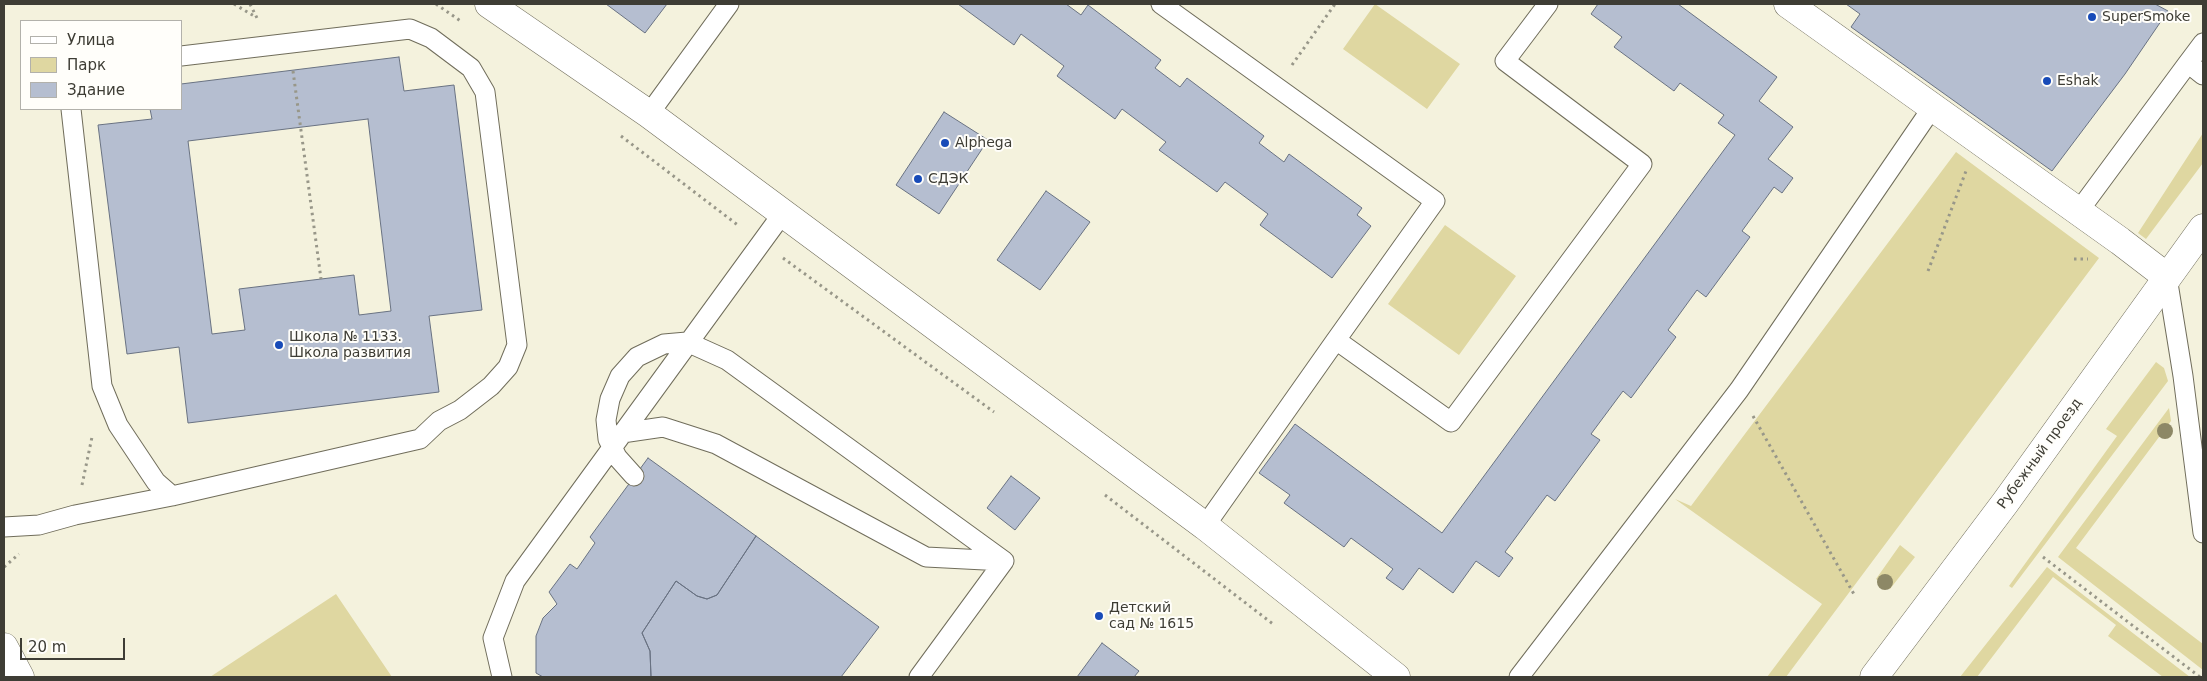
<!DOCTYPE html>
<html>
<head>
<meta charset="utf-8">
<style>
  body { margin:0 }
  #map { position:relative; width:2207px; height:681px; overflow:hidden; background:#f4f2dd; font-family:"DejaVu Sans",sans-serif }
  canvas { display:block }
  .frame { position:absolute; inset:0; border:5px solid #3e3d35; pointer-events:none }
  .legend { position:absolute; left:20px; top:20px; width:162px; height:90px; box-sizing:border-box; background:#fffefa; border:1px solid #b2b1ab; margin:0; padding:6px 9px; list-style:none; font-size:15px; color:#3e3d35 }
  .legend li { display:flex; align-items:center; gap:10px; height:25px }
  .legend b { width:25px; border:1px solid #b2b1ab }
  .scale { position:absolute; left:20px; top:638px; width:105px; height:22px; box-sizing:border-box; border:2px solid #3e3d35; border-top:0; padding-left:6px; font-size:15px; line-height:18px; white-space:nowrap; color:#3e3d35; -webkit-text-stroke:4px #fffefa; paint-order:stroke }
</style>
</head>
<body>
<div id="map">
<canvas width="2207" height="681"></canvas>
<div class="frame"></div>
<ul class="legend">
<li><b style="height:6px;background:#fff"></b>Улица</li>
<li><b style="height:14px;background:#dfd7a1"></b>Парк</li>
<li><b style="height:14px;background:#b5bed0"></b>Здание</li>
</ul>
<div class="scale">20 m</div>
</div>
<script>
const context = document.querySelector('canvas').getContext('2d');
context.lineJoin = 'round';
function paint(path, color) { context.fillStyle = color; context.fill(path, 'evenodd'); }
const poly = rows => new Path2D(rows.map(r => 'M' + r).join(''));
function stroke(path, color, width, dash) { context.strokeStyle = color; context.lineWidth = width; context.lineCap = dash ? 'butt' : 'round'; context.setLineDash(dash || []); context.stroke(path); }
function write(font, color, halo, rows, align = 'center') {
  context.font = font + ' "DejaVu Sans",sans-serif'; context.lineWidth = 4; context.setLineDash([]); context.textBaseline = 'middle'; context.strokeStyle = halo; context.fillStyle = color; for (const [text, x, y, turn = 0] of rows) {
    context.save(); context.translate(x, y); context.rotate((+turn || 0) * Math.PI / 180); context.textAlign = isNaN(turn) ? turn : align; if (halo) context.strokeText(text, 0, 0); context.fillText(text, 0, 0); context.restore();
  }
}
paint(poly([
  [1375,4,1460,64,1427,109,1343,49],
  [2203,133,2203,163,2146,239,2138,233],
  [1956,152,2099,258,1786,677,1767,677,1822,604,1675,499,1691,506],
  [1445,225,1516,276,1459,355,1388,304],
  [2156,362,2164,368,2168,381,2012,588,2009,586,2117,436,2106,429],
  [2169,408,2171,421,2076,548,2203,644,2203,670,2058,557],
  [1900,545,1915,557,1890,589,1876,579],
  [2047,567,2190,677,2163,677,2108,636,2116,625,2053,577,1977,677,1960,677],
  [336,594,392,677,210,677]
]), '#dfd7a1');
const building = poly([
  [606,4,667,4,645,33,606,4],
  [958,4,1066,4,1081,15,1088,5,1161,60,1155,68,1180,87,1187,78,1264,136,1259,143,1284,162,1289,154,1362,208,1357,215,1371,226,1332,278,1260,225,1268,214,1225,182,1217,192,1159,150,1166,142,1122,109,1115,119,1057,76,1064,66,1021,34,1014,45,958,4],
  [1598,4,1678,4,1777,77,1759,101,1793,127,1768,159,1793,178,1782,193,1774,187,1742,231,1750,237,1706,297,1697,290,1668,330,1676,337,1631,398,1623,391,1591,434,1600,440,1555,501,1547,495,1505,552,1513,558,1499,577,1476,561,1453,593,1419,568,1403,590,1386,578,1393,569,1351,538,1344,547,1284,503,1290,495,1259,473,1295,424,1442,533,1735,135,1718,123,1724,115,1680,83,1674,91,1614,47,1622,37,1591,14,1598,4],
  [1846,4,2155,4,2168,11,2125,74,2052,171,1851,27,1860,14,1846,4],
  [399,57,404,91,454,85,482,310,429,316,439,392,188,423,179,347,127,354,98,125,152,119,150,109,181,109,181,84,399,57],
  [368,119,391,311,359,315,354,275,239,289,245,330,212,334,188,141,368,119],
  [944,112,988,140,939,214,896,185,944,112],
  [1046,191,1090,222,1040,290,997,260,1046,191],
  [648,458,756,536,717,595,707,599,697,596,676,581,642,633,650,651,651,677,543,677,536,673,536,636,543,618,557,604,549,592,570,564,577,569,595,543,590,537,648,458],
  [1011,476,1040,498,1015,530,987,508,1011,476],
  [756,536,879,627,841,677,651,677,650,651,642,633,676,581,697,596,707,599,717,595,756,536],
  [1102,643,1139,671,1134,677,1077,677,1102,643]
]);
paint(building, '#b5bed0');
stroke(building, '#697282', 1);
const service = poly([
  [1161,4,1435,201,1336,340],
  [2203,43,2188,63,2203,75],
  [71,109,102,386,118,425,156,482,172,496],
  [649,114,729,4],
  [2078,212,2188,63],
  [2167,277,2183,376,2203,533],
  [622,433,663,427,716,444,926,557,1004,561],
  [634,476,617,457,608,439,606,420,610,399,620,376,637,357,664,344,687,342,727,360,1004,561],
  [1205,526,1336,340,1451,422,1642,164,1505,61,1548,4],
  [4,527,39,525,75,515,172,496,420,439,439,421,460,410,491,386,508,367,517,345,485,92,471,68,431,38,410,29,181,56],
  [502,677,493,638,515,581,783,213],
  [919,677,1004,561],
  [1519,677,1739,390,1932,108]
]);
const minor = poly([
  [489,4,649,114,1205,526,1396,677],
  [1788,4,2120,241,2167,277]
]);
const tertiary = poly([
  [4,647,20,677],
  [1874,677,2005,503,2203,228]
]);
stroke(service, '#706d5b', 21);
stroke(minor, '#706d5b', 29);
stroke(tertiary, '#706d5b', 29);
stroke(poly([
  [234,4,254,16],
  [250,4,257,18],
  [436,4,462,22],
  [1292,65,1335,4],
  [293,71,321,279],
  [621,136,739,226],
  [783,258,994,412],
  [2074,259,2088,259],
  [1928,271,1966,171],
  [1753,416,1855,596],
  [82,485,92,437],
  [1105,495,1273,624],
  [2043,557,2200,677],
  [4,567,19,554]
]), '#989789', 3, [2.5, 4]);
stroke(service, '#fff', 19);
stroke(minor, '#fff', 28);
stroke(tertiary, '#fff', 28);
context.fillStyle = '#8d8866';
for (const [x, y] of [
  [2165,431],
  [1885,582]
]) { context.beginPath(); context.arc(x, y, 8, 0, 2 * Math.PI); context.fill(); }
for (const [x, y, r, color] of [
  [2092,17,5,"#184bb8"],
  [2047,81,5,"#184bb8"],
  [945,143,5,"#184bb8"],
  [918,179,5,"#184bb8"],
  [279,345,5,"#184bb8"],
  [1099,616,5,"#184bb8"]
]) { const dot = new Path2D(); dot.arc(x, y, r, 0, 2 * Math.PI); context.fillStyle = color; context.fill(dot); stroke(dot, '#fffefa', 2); }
write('14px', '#3e3d35', '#fffefa', [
  ["SuperSmoke",2102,17],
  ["Eshak",2057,81],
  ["Alphega",955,143],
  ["СДЭК",928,179],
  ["Школа № 1133.",289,337],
  ["Школа развития",289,353],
  ["Детский",1109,608],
  ["сад № 1615",1109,624]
], 'left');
write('14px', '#3e3d35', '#fffefa', [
  ["Рубежный проезд",2040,454,-54]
]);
</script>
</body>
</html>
